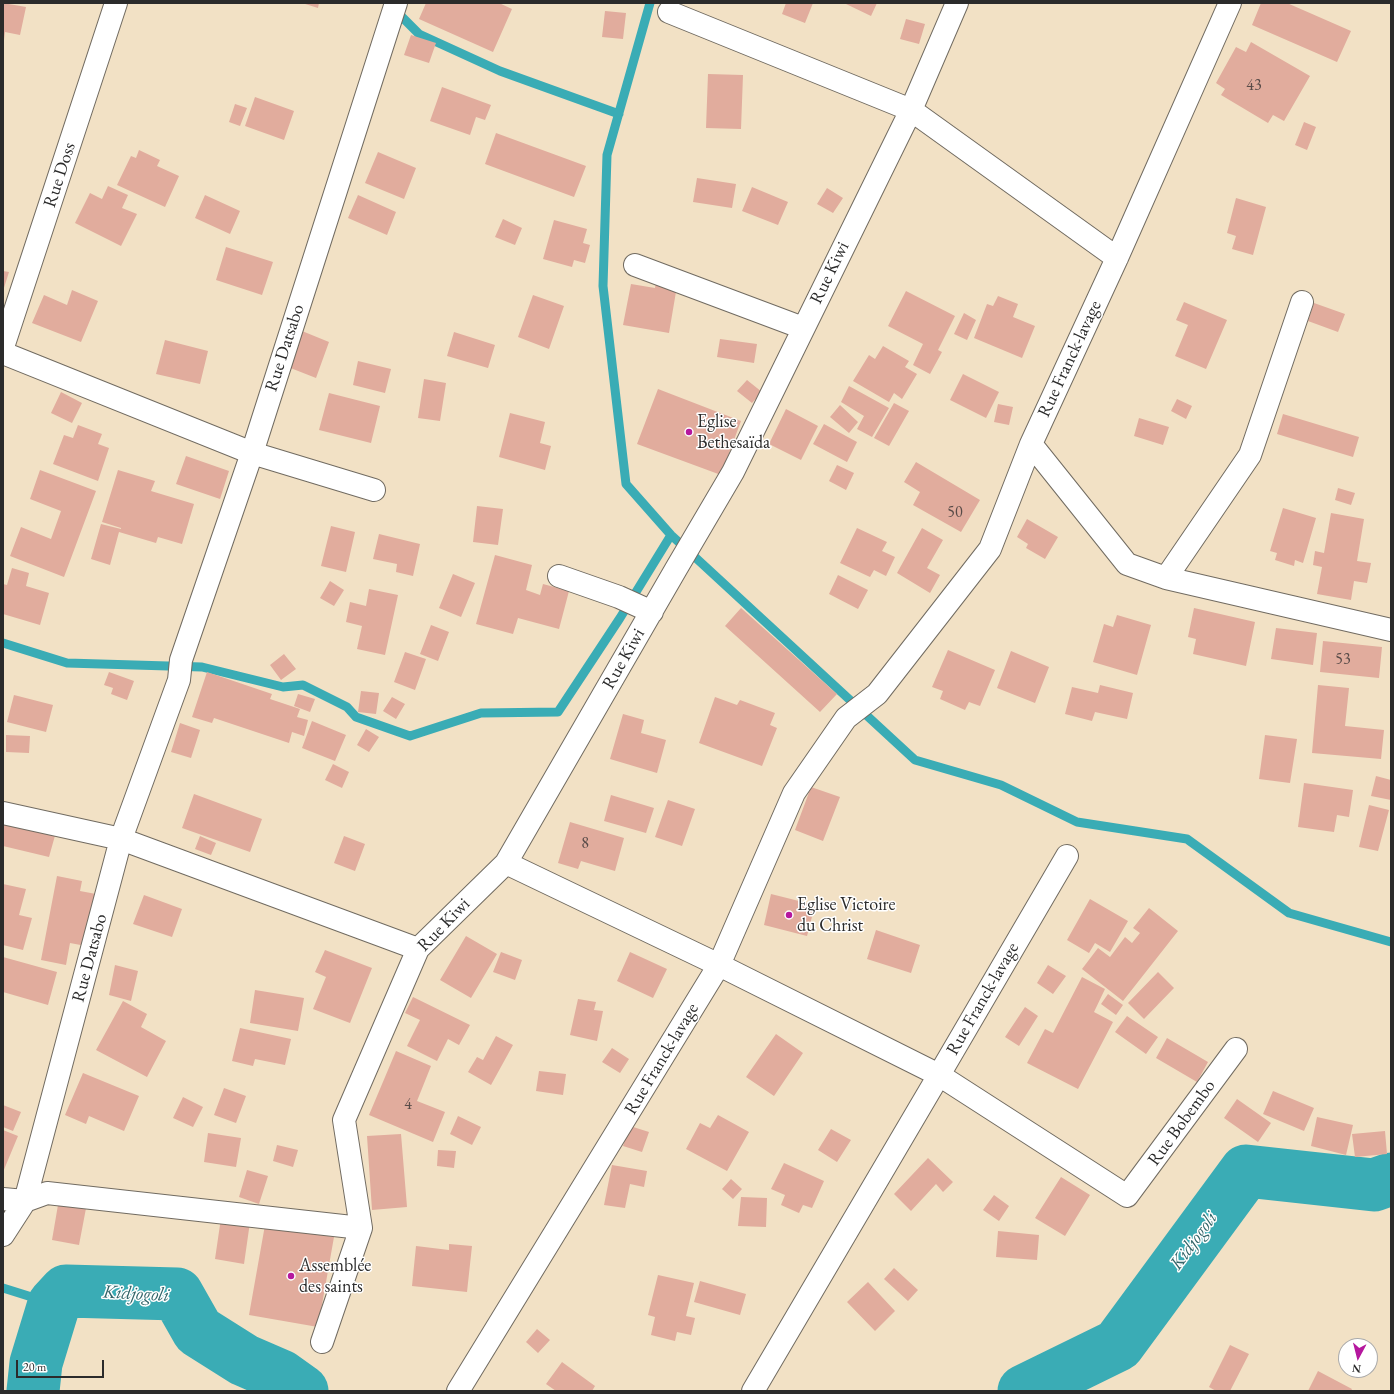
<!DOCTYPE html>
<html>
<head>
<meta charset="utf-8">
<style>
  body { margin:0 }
  #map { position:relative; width:1394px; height:1394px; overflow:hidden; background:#f2e1c5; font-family:"EB Garamond",serif }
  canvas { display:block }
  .frame { position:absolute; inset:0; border:4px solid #2b2b2b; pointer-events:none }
  .north { position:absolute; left:1338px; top:1338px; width:40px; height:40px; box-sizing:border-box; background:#fff; border:1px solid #aaa; border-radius:50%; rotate:187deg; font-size:11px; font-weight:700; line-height:16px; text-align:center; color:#2b2b2b }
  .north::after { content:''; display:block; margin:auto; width:14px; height:18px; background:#b5179e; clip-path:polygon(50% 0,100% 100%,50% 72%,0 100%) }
  .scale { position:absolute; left:16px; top:1360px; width:88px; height:18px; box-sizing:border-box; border:2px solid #2b2b2b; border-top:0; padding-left:5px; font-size:12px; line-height:14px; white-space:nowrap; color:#2b2b2b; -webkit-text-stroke:3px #fff; paint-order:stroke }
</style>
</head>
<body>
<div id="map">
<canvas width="1394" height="1394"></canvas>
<div class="frame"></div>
<div class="north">N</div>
<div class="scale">20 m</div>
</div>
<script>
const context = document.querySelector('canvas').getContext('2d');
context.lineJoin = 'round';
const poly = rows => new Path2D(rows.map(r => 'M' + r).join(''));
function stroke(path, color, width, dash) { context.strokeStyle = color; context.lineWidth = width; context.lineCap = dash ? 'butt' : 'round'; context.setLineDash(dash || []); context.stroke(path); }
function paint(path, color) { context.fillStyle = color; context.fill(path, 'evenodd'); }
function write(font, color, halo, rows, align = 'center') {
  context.font = font + ' "EB Garamond",serif'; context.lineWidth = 3; context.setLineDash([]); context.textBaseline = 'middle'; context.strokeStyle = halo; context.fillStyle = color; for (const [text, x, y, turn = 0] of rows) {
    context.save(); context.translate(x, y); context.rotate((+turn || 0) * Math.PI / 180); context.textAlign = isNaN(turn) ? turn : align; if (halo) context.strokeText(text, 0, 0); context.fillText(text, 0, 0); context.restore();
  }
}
stroke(poly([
  [650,3,607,155,603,286,626,484,671,535,915,760,1001,785,1077,822,1187,839,1289,913,1391,942],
  [394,9,419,34,500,71,619,114],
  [3,643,67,663,202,667,283,687,303,685,347,707,356,717,410,736,481,713,558,712,620,618,671,535],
  [3,1288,54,1304]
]), '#3aacb5', 9);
stroke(poly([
  [33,1391,36,1363,54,1304,66,1291,177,1294,198,1331,244,1360,281,1376,302,1391],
  [1024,1391,1118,1345,1246,1171,1374,1185,1391,1179]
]), '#3aacb5', 53);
paint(poly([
  [3,3,26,7,20,35,5,32,4,40],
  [302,3,319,3,318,8],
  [426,3,499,3,512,9,493,52,419,19],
  [786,3,813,3,805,23,782,14],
  [846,3,877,3,871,16,846,4],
  [1261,3,1287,3,1351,31,1337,62,1252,25],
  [605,11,626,13,623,39,602,37],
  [906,19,925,24,919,44,900,39],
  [411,35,436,43,429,63,404,55],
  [1251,42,1310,76,1284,121,1273,115,1268,123,1221,95,1225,89,1216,83,1236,47,1246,52],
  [708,74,743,75,741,129,706,128],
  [442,87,491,105,485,120,476,117,470,135,430,121],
  [255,97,294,111,284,140,245,126],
  [235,104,247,108,240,126,229,122],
  [1304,122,1316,127,1307,150,1295,145],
  [496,133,586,166,574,197,485,164],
  [139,150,160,160,157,166,179,176,165,207,117,185,131,156,136,158],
  [378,152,416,168,404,199,365,183],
  [697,178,736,184,732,208,693,202],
  [108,186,128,195,122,208,137,214,121,246,75,223,90,193,102,199],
  [752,187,788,202,778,225,742,211],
  [827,188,843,198,833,213,817,204],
  [205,195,240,211,230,234,195,218],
  [358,195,396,212,387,235,348,218],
  [1236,198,1266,207,1253,255,1232,249,1236,236,1227,233],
  [503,219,522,228,515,245,495,237],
  [554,220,587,229,583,243,590,245,585,263,574,260,572,267,543,259],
  [226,247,273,262,262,295,216,280],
  [3,271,9,272,3,291],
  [657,277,678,280,669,333,623,325,631,284,655,288],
  [72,290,98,301,81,342,32,323,44,295,67,305],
  [906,291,955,316,938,350,942,352,930,374,913,365,923,344,888,326],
  [533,295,564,306,549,349,518,337],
  [998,296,1018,304,1013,317,1035,326,1022,358,974,338,987,304,993,306],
  [1184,302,1227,320,1206,369,1175,356,1188,325,1176,320],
  [1314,303,1345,314,1338,332,1308,321],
  [964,313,976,320,967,340,954,334],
  [302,331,329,342,316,378,288,367],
  [454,332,495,345,488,368,447,356],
  [720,339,757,344,754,363,717,357],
  [165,340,208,351,200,384,156,374],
  [883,346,909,361,905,367,917,374,902,399,894,393,889,402,853,381,869,355,875,359],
  [358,361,391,369,385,393,353,385],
  [963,374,999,392,986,418,950,400],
  [424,379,446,383,440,421,418,418],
  [747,380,762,392,752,403,737,391],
  [849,386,889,408,872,437,857,429,864,416,841,402],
  [658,389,741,421,721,475,637,444],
  [61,392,82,403,72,423,51,413],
  [329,393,380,406,371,443,319,430],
  [1177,399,1192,406,1186,419,1171,411],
  [894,403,909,411,889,446,874,438],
  [998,404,1013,407,1009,425,994,422],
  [840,405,858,422,849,433,830,417],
  [786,409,818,426,801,460,769,444],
  [510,413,545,422,540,443,551,446,545,470,499,457],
  [1283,414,1359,437,1353,457,1277,434],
  [1139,418,1169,427,1163,445,1134,436],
  [824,424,857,442,847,462,813,444],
  [78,425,102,434,98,444,109,448,98,481,53,464,64,435,73,438],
  [186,456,229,471,220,499,176,484],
  [916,462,980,500,961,532,913,505,920,492,904,482],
  [837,465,854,473,846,490,829,481],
  [40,470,96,491,64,577,10,556,21,527,51,539,61,511,30,499],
  [118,470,155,481,151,491,194,504,182,544,158,537,156,543,119,532,110,565,91,559,101,524,121,529,121,528,102,522],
  [1338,488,1355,493,1351,505,1335,500],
  [477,506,503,509,498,545,473,542],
  [1283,508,1316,518,1303,563,1295,560,1294,566,1275,560,1277,553,1270,551],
  [1331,513,1364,519,1357,561,1371,563,1367,583,1354,581,1351,600,1317,594,1322,567,1313,565,1315,551,1324,553],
  [1027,519,1058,537,1045,559,1026,548,1028,544,1017,537],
  [331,526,355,532,346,572,321,566],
  [857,528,887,542,882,551,895,557,886,576,874,570,870,577,840,563],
  [922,528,943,540,927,568,940,575,930,593,897,573],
  [379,534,420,544,413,576,396,572,397,564,373,559],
  [495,555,532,565,526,590,540,595,543,584,569,591,559,629,518,618,513,634,476,624],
  [12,568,29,573,26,586,49,593,40,625,3,614,3,584,7,585],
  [453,574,475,583,461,617,439,608],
  [838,575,868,590,858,609,829,594],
  [330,581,344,590,334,606,320,598],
  [369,589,398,595,385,655,357,649,362,626,346,622,350,602,366,606],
  [741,608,837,694,820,712,725,626],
  [1194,608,1255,622,1246,666,1193,654,1196,639,1188,637],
  [1117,615,1151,625,1137,675,1093,662,1104,624,1113,627],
  [431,625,449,632,438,661,420,654],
  [1276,628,1317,633,1313,665,1271,659],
  [1323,641,1382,647,1379,678,1320,672],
  [948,650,995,670,980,706,969,702,965,710,940,699,943,691,932,687],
  [1011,651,1049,667,1035,703,997,688],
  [405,652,426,659,415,690,394,682],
  [284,654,296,669,281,680,270,665],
  [109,672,134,681,127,700,111,694,113,688,104,685],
  [207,672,272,694,270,699,300,709,297,717,308,720,304,736,292,732,289,743,214,718,212,723,192,717],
  [1100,685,1133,693,1127,719,1095,712,1092,721,1065,714,1072,687,1098,693],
  [1318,685,1349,688,1345,726,1384,730,1381,759,1312,753],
  [361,691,379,693,376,714,358,712],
  [298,694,315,699,310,712,294,706],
  [14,695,53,705,46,732,7,722],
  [392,697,405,704,396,719,383,711],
  [715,697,737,705,740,700,775,713,770,725,777,728,762,766,699,743],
  [623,714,644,720,641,733,666,740,657,773,610,759],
  [312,721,346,735,335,761,302,748],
  [180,723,200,730,191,758,171,752],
  [366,729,379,737,369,752,357,745],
  [6,735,30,736,29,753,6,752],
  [1265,735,1297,739,1290,783,1259,779],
  [333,764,349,772,342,788,325,780],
  [1376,776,1391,780,1391,800,1371,796],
  [1304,783,1353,790,1349,817,1337,815,1334,832,1298,827],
  [811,787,840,797,823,841,795,830],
  [194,794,262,819,250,852,182,828],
  [611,795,654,808,646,833,604,821],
  [668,800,695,809,682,846,655,837],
  [1369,805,1389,810,1378,851,1359,847],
  [3,819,56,832,49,857,3,846],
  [570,822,624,838,615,871,581,861,578,869,558,863],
  [200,836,216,843,211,855,195,849],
  [344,836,365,844,355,871,334,863],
  [57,876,82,881,80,891,96,894,86,946,70,943,66,965,41,960],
  [3,884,26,889,19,915,32,918,23,950,3,945],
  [771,894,815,905,807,936,764,925],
  [144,895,182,909,172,937,133,924],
  [1090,899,1128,921,1110,952,1095,943,1089,953,1067,940],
  [1149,908,1178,931,1123,1001,1082,969,1098,948,1110,957,1125,937,1132,943,1140,933,1133,928],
  [876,930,920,945,911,973,867,959],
  [466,936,497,954,471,998,440,980],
  [325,950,372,968,350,1023,313,1009,326,977,315,972],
  [501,952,522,960,515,980,493,972],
  [630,952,667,969,653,998,617,981],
  [3,957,57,972,48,1005,3,992],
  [115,965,138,971,131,1001,109,995],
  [1048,965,1066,976,1053,994,1037,983],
  [1158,972,1174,988,1144,1019,1128,1003],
  [1082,977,1105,989,1094,1012,1113,1022,1078,1089,1027,1063,1045,1029,1053,1033],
  [255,990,304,998,298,1031,250,1023],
  [1108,994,1123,1005,1116,1015,1101,1004],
  [413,997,470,1025,459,1045,448,1039,437,1061,407,1046,420,1020,405,1013],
  [578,999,596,1002,594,1010,603,1011,597,1041,570,1035],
  [123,1001,147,1014,141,1027,166,1041,147,1077,96,1050],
  [1025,1007,1038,1016,1019,1046,1005,1037],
  [1127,1016,1158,1037,1146,1054,1115,1032],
  [240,1028,291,1039,285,1065,255,1059,253,1066,232,1061],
  [776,1034,803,1053,774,1096,746,1077],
  [496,1036,513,1045,491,1085,468,1072,477,1057,483,1060],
  [1167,1038,1208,1062,1197,1082,1156,1058],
  [612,1048,629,1059,620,1073,602,1062],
  [396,1051,431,1066,417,1101,445,1112,433,1142,369,1115],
  [539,1071,566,1074,563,1095,536,1091],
  [83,1073,139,1096,124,1131,89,1116,86,1124,65,1115],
  [224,1088,246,1096,236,1123,214,1115],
  [1273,1091,1314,1108,1304,1131,1263,1114],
  [183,1097,203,1107,193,1127,173,1118],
  [1237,1099,1271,1123,1258,1142,1224,1118],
  [3,1105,21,1112,13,1131,3,1127],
  [718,1115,749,1132,727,1171,686,1149,700,1123,710,1128],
  [458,1116,481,1127,472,1145,450,1134],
  [1317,1117,1353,1125,1346,1155,1311,1146],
  [630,1126,649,1132,642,1152,623,1146],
  [831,1129,851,1140,837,1162,818,1150],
  [3,1130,18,1136,3,1172],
  [1385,1131,1387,1154,1355,1157,1352,1134],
  [208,1133,241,1138,236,1167,204,1162],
  [401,1134,407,1207,372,1210,367,1136],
  [277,1145,298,1150,293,1167,273,1161],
  [438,1150,456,1151,454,1168,437,1166],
  [928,1158,953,1182,943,1192,936,1184,911,1211,894,1194],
  [784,1163,824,1181,812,1208,803,1205,799,1213,781,1205,785,1195,771,1189],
  [612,1165,647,1171,644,1187,630,1184,625,1208,604,1205],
  [247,1170,268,1176,259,1204,239,1197],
  [1061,1177,1090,1195,1065,1236,1035,1218],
  [731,1179,742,1189,733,1199,722,1189],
  [994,1195,1009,1206,999,1221,983,1210],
  [741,1197,767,1198,766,1227,738,1226],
  [59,1199,87,1203,79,1245,52,1240],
  [221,1218,250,1222,244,1264,215,1259],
  [265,1225,334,1237,318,1327,249,1315],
  [998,1231,1039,1235,1037,1260,996,1257],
  [449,1244,472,1246,467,1292,412,1286,416,1246,449,1250],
  [894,1268,918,1290,908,1301,884,1279],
  [658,1275,694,1283,686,1316,695,1318,691,1335,677,1332,675,1341,651,1335,655,1317,648,1315],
  [700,1281,746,1294,740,1315,694,1302],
  [868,1282,895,1311,875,1331,847,1302],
  [537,1329,550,1340,538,1353,526,1342],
  [1230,1345,1249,1354,1230,1391,1216,1391,1209,1387],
  [562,1362,595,1386,592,1391,556,1391,546,1384],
  [1318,1371,1352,1389,1351,1391,1308,1391]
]), '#e1ac9d');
const minor = poly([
  [669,12,911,110,1117,258],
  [635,265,803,328],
  [3,347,116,3],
  [3,353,252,453,374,490],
  [1031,444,1127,564,1166,578,1391,630],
  [559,576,619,597,652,612],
  [1166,578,1250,455,1302,302],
  [3,813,121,839,418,949],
  [506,863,719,965,939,1075,1127,1196,1236,1049],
  [3,1199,25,1201,47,1193,361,1228],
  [3,1235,25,1201,121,839,179,680,181,660,252,453,396,3],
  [322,1342,361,1228,344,1120,418,949,506,863,676,569,733,472,911,110,957,3],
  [458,1391,719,965,794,793,846,718,877,694,990,549,1031,444,1117,258,1230,3],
  [753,1391,939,1075,1067,856]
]);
stroke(minor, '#716b61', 24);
stroke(minor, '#fff', 22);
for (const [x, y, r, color] of [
  [689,432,4,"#b5179e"],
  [789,915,4,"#b5179e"],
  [291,1276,4,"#b5179e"]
]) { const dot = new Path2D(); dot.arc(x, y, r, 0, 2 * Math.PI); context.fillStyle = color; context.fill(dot); stroke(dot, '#fff', 1.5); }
write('16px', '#584b48', null, [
  ["43",1254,86],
  ["50",955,513],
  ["53",1343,660],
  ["8",585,844],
  ["4",408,1105]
]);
write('18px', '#2b2b2b', '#fff', [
  ["Rue Doss",60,175,-72],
  ["Rue Kiwi",830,273,-64],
  ["Rue Datsabo",285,348,-72],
  ["Rue Franck-lavage",1070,359,-65],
  ["Rue Kiwi",624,659,-60],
  ["Rue Kiwi",444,925,-46],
  ["Rue Datsabo",90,958,-75],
  ["Rue Franck-lavage",983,999,-60],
  ["Rue Franck-lavage",662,1059,-59],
  ["Rue Bobembo",1182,1123,-54]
]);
write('18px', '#2b2b2b', '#fff', [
  ["Eglise",697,422],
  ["Bethesaïda",697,443],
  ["Eglise Victoire",797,905],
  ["du Christ",797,926],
  ["Assemblée",299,1266],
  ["des saints",299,1287]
], 'left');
write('italic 19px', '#326569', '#fff', [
  ["Kidjogoli",1194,1241,-54],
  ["Kidjogoli",136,1294,3]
]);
</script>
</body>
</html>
